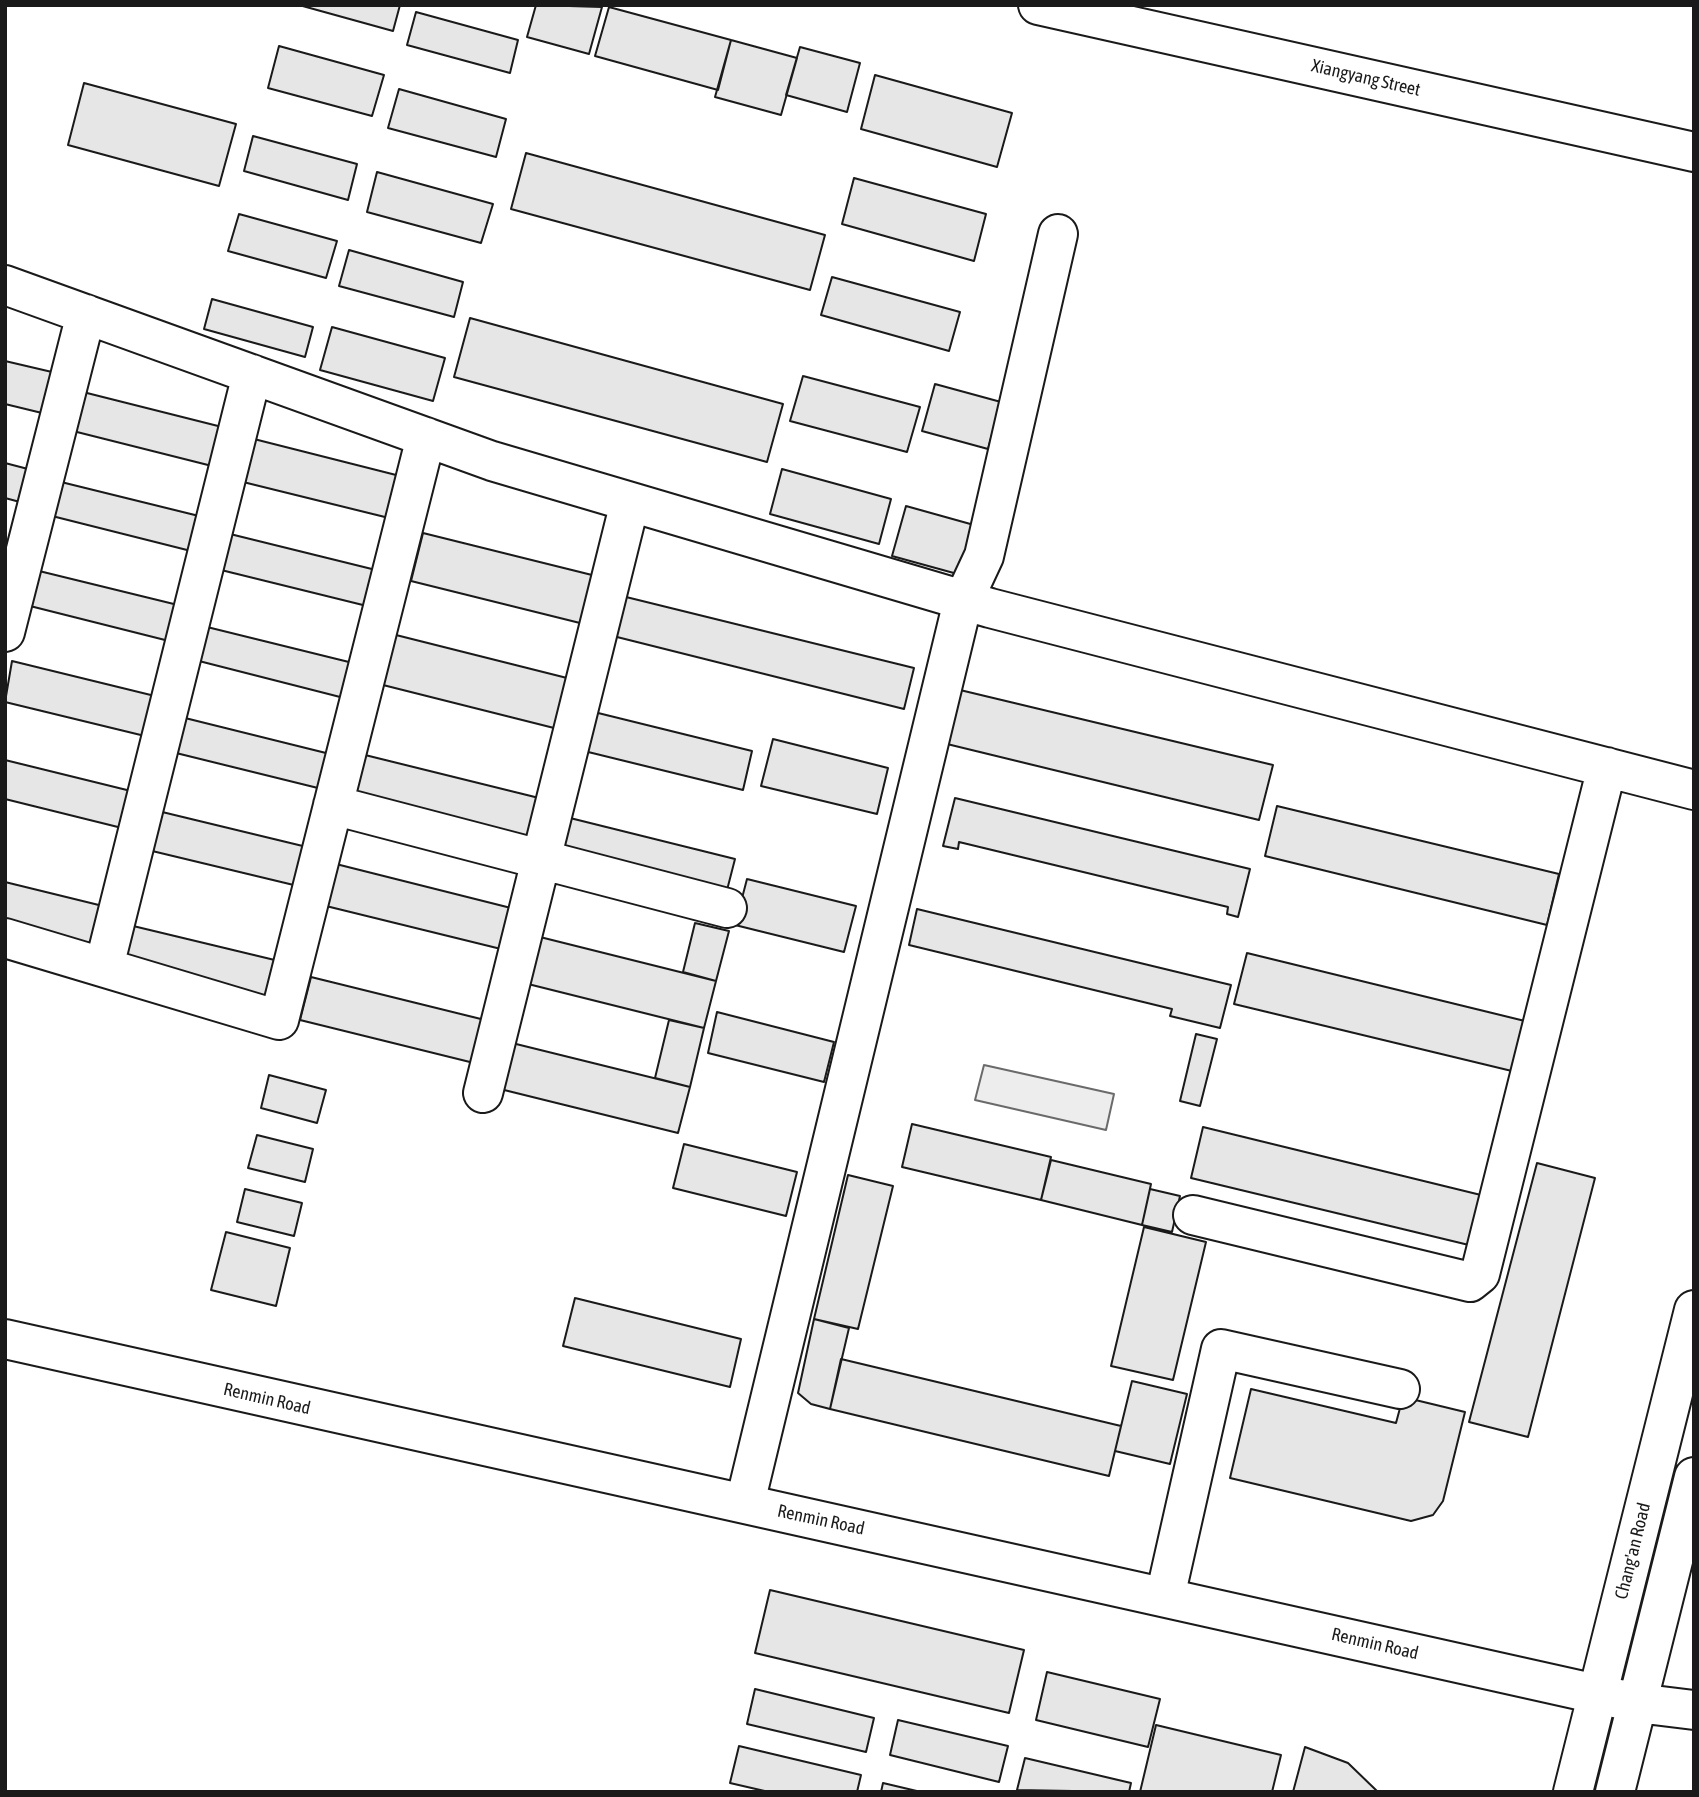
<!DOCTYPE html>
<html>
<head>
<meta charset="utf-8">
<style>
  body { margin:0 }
  #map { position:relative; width:1699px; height:1797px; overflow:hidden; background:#fff; font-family:"Asap Condensed",sans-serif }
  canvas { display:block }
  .frame { position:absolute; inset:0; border:7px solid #1a1a1a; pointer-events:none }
</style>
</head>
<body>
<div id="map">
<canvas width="1699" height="1797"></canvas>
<div class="frame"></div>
</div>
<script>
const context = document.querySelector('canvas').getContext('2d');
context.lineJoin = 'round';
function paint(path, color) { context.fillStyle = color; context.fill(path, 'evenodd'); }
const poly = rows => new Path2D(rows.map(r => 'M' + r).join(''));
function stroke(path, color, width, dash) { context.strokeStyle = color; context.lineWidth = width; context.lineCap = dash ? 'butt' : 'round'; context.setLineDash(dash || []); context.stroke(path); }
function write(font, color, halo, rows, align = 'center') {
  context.font = font + ' "Asap Condensed",sans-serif'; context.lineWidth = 5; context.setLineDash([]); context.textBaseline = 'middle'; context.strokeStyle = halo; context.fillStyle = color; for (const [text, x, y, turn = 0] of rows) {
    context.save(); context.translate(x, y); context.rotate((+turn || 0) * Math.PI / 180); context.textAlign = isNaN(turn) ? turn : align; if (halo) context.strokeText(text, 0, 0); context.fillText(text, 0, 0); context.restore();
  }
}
const built = poly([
  [984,1065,1114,1094,1106,1130,975,1100,984,1065]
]);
paint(built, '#ededed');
stroke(built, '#6a6a6a', 2);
const building = poly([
  [299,5,400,5,393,31,299,5],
  [536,5,602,7,589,54,527,37,536,5],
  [609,7,731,40,718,90,595,56,609,7],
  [416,12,518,40,510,73,407,45,416,12],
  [731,40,797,58,781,115,715,97,731,40],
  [279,46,384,75,372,116,268,88,279,46],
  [800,47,860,63,847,112,786,95,800,47],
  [875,75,1012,113,997,167,861,129,875,75],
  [84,83,236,124,219,186,68,145,84,83],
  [399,89,506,119,496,157,388,128,399,89],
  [253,136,357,164,348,200,244,171,253,136],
  [526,153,825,235,810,290,511,209,526,153],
  [377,172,493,204,481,243,367,212,377,172],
  [854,178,986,214,974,261,842,224,854,178],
  [239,214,337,241,326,278,228,251,239,214],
  [349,250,463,282,454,317,339,286,349,250],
  [832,277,960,312,949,351,821,315,832,277],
  [212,299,313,327,305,357,204,329,212,299],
  [470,318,783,404,767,462,454,377,470,318],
  [332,327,445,358,433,401,320,370,332,327],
  [5,361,52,372,42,413,5,404,5,361],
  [803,376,920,407,907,452,790,421,803,376],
  [935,384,1001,402,988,449,922,431,935,384],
  [79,391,226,428,216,467,69,430,79,391],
  [250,438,404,477,393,519,239,481,250,438],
  [5,463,28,469,20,502,5,498,5,463],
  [782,469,891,499,879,544,770,514,782,469],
  [57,481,203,517,195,552,48,515,57,481],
  [906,506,974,525,961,575,892,556,906,506],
  [226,533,380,571,371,607,217,569,226,533],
  [423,533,596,576,584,624,411,581,423,533],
  [35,570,182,606,173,642,26,605,35,570],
  [622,596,914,668,904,709,613,636,622,596],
  [203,626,357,664,348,699,195,660,203,626],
  [392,634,571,679,558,729,379,684,392,634],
  [12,661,159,697,149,737,5,702,12,661],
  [960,690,1273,765,1259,820,947,744,960,690],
  [590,711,752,751,743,790,580,750,590,711],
  [181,717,334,755,326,790,172,752,181,717],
  [773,739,888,768,877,814,761,786,773,739],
  [361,754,539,798,529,840,351,795,361,754],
  [5,760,135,792,126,829,5,799,5,760],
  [955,798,1250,869,1238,917,1227,914,1228,907,959,842,958,849,943,846,955,798],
  [1277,806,1559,874,1547,925,1265,856,1277,806],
  [158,811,311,848,302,887,148,850,158,811],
  [566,817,735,859,726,894,557,852,566,817],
  [336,864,511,908,501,949,326,906,336,864],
  [747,879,856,906,844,952,735,925,747,879],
  [5,882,107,907,96,951,5,928,5,882],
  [917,909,1231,985,1220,1028,1170,1016,1172,1009,909,945,917,909],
  [695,923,729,931,716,981,683,972,695,923],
  [129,925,283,962,273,1003,119,965,129,925],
  [536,936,716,981,704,1028,524,983,536,936],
  [1247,953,1529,1022,1516,1072,1234,1004,1247,953],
  [311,977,485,1020,474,1063,300,1020,311,977],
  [717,1012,834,1042,824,1082,708,1053,717,1012],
  [669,1020,704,1028,690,1087,655,1078,669,1020],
  [1196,1034,1217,1039,1200,1106,1180,1101,1196,1034],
  [508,1042,690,1087,678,1133,496,1088,508,1042],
  [269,1075,326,1090,317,1123,261,1108,269,1075],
  [912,1124,1051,1157,1041,1200,902,1167,912,1124],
  [1203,1127,1485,1196,1473,1246,1191,1178,1203,1127],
  [257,1135,313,1149,305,1182,248,1168,257,1135],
  [684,1144,797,1172,786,1216,673,1188,684,1144],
  [1051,1160,1151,1184,1142,1225,1041,1200,1051,1160],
  [1537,1163,1595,1178,1528,1437,1469,1422,1537,1163],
  [848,1175,893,1186,858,1329,814,1319,848,1175],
  [245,1189,302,1203,294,1236,237,1222,245,1189],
  [1150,1189,1180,1196,1172,1232,1142,1225,1150,1189],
  [1144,1227,1206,1242,1173,1380,1111,1366,1144,1227],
  [226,1232,290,1248,276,1306,211,1290,226,1232],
  [575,1298,741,1339,730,1387,563,1346,575,1298],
  [814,1319,849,1328,830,1409,811,1404,798,1393,814,1319],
  [841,1359,1121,1426,1109,1476,830,1409,841,1359],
  [1132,1381,1187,1394,1170,1464,1115,1451,1132,1381],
  [1251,1389,1396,1423,1403,1397,1465,1412,1443,1501,1433,1515,1411,1521,1230,1478,1251,1389],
  [770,1590,1024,1650,1009,1713,755,1653,770,1590],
  [1047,1672,1160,1699,1148,1747,1036,1720,1047,1672],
  [755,1689,874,1718,866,1752,747,1724,755,1689],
  [898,1720,1008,1746,999,1782,890,1755,898,1720],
  [1156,1725,1281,1755,1272,1792,1140,1792,1156,1725],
  [739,1746,861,1775,857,1792,769,1792,730,1783,739,1746],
  [1305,1747,1348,1763,1378,1792,1293,1792,1305,1747],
  [1025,1758,1131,1783,1129,1792,1017,1790,1025,1758],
  [883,1783,921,1792,881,1792,883,1783]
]);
paint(building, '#e6e6e6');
stroke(building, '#1a1a1a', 2);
const minor = poly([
  [1038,5,1694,152],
  [5,285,492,461,990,608,1694,790],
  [5,632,86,314],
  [333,805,727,908],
  [5,938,279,1020,426,437],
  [104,967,252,374],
  [483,1093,630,502],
  [1193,1215,1470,1282,1480,1274,1607,767],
  [745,1503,963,601,984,556,1058,234],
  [1165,1597,1221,1349,1400,1389]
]);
const major = poly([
  [5,1339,1637,1703,1694,1710],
  [1573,1792,1694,1310],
  [1615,1792,1694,1477]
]);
stroke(minor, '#1a1a1a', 42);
stroke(major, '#1a1a1a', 42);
stroke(minor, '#fff', 38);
stroke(major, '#fff', 38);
write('18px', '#1a1a1a', '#fff', [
  ["Xiangyang Street",1366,78,13],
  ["Renmin Road",267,1399,13],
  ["Renmin Road",821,1520,12],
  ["Chang'an Road",1633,1551,-76],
  ["Renmin Road",1375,1644,13]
]);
</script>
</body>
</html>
